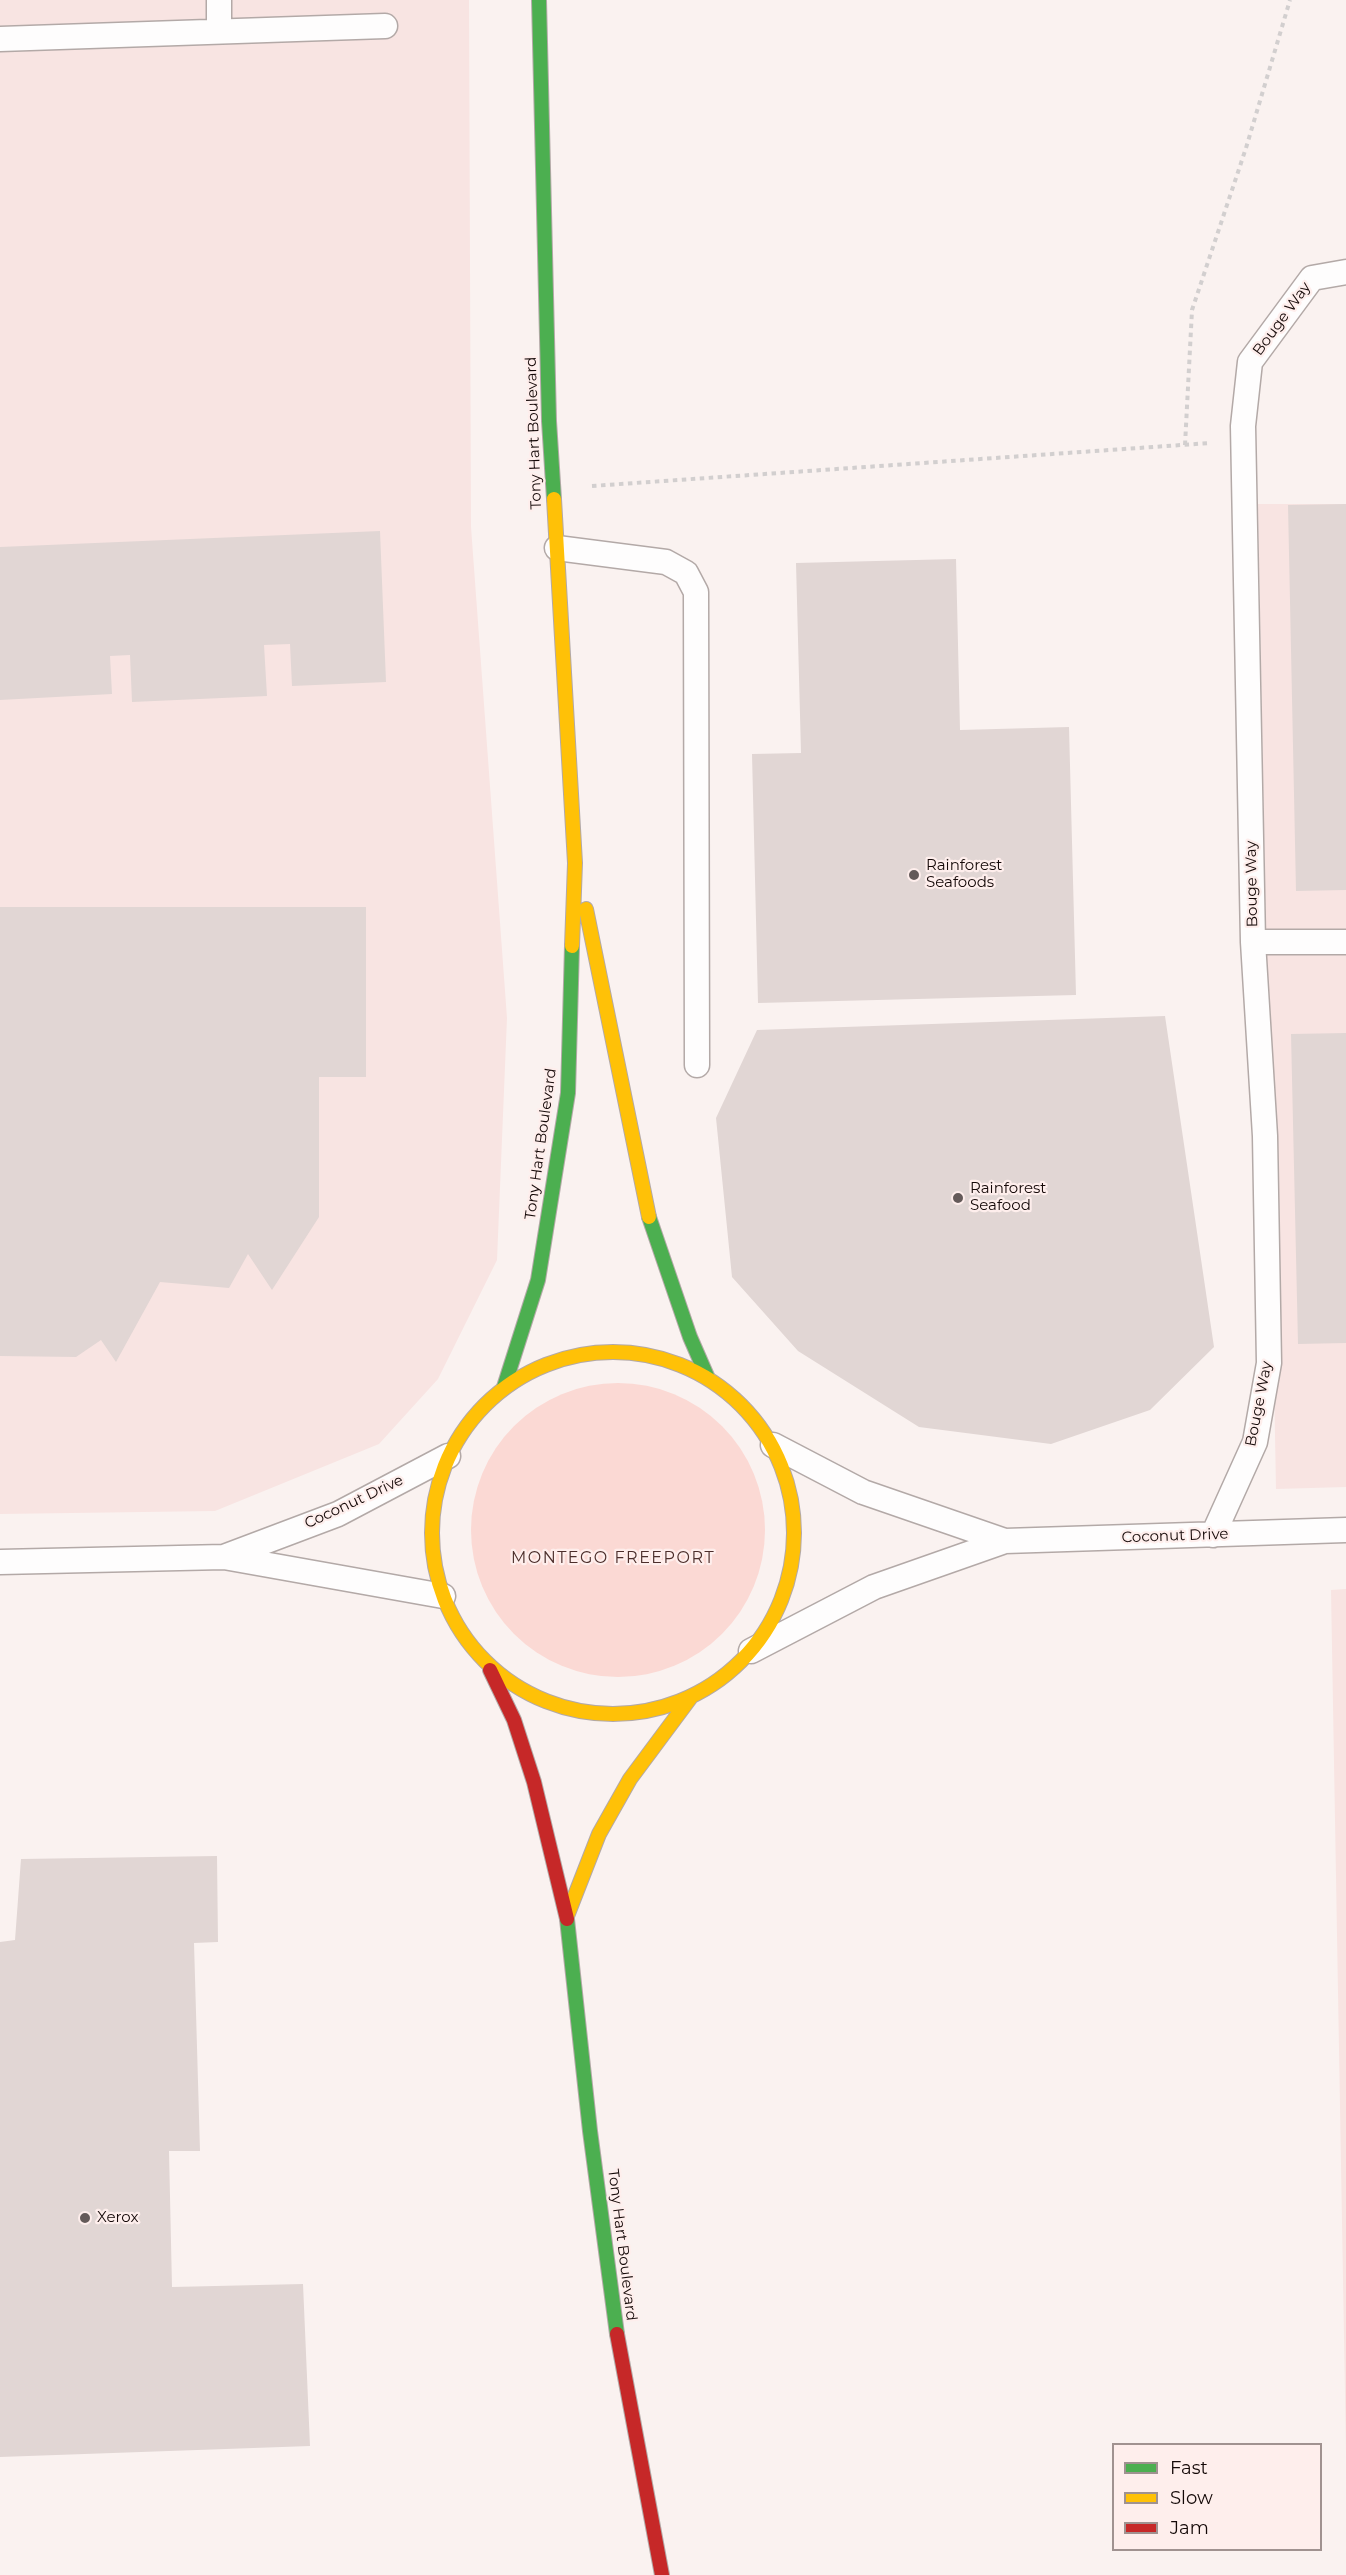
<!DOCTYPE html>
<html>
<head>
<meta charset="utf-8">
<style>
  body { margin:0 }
  #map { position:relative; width:1346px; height:2575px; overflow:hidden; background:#faf2f0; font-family:Montserrat,sans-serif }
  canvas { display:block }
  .legend { position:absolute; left:1112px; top:2443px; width:210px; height:108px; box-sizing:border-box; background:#feeeec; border:2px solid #a09290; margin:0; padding:8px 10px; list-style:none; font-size:18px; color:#140807 }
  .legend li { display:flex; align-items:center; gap:12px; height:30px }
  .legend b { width:30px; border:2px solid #a09290 }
</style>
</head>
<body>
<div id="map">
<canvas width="1346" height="2575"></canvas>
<ul class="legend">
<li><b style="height:8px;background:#4caf50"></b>Fast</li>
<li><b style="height:8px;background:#ffc107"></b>Slow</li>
<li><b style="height:8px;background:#c62828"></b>Jam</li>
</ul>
</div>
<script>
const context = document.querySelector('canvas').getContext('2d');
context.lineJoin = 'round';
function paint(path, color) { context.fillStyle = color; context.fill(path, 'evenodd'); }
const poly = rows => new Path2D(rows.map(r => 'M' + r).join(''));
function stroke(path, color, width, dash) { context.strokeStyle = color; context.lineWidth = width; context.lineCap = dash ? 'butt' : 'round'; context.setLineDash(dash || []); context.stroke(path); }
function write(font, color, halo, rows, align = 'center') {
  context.font = font + ' Montserrat,sans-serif'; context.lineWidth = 4.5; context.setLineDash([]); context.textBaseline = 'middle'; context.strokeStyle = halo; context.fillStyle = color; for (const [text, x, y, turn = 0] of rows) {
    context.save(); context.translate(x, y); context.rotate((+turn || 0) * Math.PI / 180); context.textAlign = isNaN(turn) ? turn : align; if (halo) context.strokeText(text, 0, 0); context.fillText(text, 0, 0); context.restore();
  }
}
paint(poly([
  [0,0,469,0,471,527,507,1018,497,1260,438,1379,379,1444,215,1511,0,1514],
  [1258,504,1346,504,1346,1487,1276,1489],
  [1346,1589,1346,2451,1331,1590]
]), '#f8e4e2');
paint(poly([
  '471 1530a147 147 0 1 1 294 0a147 147 0 1 1-294 0Z'
]), '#fbd9d4');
paint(poly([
  [1346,504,1346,890,1296,891,1288,505],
  [380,531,386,682,292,686,290,644,264,645,267,696,132,702,130,655,110,656,112,694,0,700,0,547],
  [956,559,960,730,1069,727,1076,995,758,1003,752,754,801,753,796,563],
  [0,907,366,907,366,1077,319,1077,319,1217,272,1290,248,1254,229,1288,160,1282,116,1362,101,1340,76,1357,0,1356],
  [1165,1016,1214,1347,1150,1410,1051,1444,919,1427,798,1351,732,1277,716,1118,757,1030],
  [1346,1033,1346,1343,1298,1344,1291,1034],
  [217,1856,218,1942,194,1943,200,2151,169,2151,172,2287,303,2284,310,2446,0,2457,0,1942,15,1940,21,1859]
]), '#e1d6d4');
const lane = poly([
  [219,0,219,31],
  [0,39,385,26],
  [557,548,666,562,686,573,696,592,697,1065],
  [1253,942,1346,942],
  [773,1445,863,1492,1005,1541],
  [1213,1535,1255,1442,1269,1363,1265,1136,1253,942,1243,426,1250,362,1312,278,1346,272],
  [224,1557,338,1514,448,1456],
  [0,1562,224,1557,443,1596],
  [751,1651,874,1587,1005,1541,1346,1530]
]);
const fast = poly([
  [539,0,549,421,554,499],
  [649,1217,690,1337,707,1376],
  [504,1387,538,1280,568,1093,572,946],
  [567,1919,590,2131,617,2334]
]);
const slow = poly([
  [554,499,575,863,572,946],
  [586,909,649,1217],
  '432 1533a181 181 0 1 1 362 0a181 181 0 1 1-362 0Z',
  [567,1916,599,1834,630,1779,691,1697]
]);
const jam = poly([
  [490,1670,514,1720,534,1782,567,1919],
  [617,2334,662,2575]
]);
stroke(lane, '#b3a9a7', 27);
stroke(fast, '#b3a9a7', 16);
stroke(slow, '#b3a9a7', 16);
stroke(jam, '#b3a9a7', 16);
stroke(poly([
  [1185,445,1192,310,1246,148,1290,0],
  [592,486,1210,443]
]), '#d2cfcf', 4, [4.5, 4.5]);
stroke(lane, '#fefdfd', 24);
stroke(fast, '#4caf50', 14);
stroke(slow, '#ffc107', 14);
stroke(jam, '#c62828', 14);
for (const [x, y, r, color] of [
  [914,875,6,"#645a59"],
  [958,1198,6,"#645a59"],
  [85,2218,6,"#645a59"]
]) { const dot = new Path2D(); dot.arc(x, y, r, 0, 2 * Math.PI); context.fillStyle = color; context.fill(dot); stroke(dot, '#feeeec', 2); }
write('15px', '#140807', '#feeeec', [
  ["Bouge Way",1282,319,-54],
  ["Tony Hart Boulevard",534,433,-92],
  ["Bouge Way",1252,884,-91],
  ["Tony Hart Boulevard",541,1144,-82],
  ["Bouge Way",1259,1404,-79],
  ["Coconut Drive",354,1502,-25],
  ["Coconut Drive",1175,1536,-2],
  ["Tony Hart Boulevard",622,2245,83]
]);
write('15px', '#140807', '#feeeec', [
  ["Rainforest",926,866],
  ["Seafoods",926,883],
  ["Rainforest",970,1189],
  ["Seafood",970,1206],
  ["Xerox",97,2218]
], 'left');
context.letterSpacing = '1.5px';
write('16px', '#4c2e2b', '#feeeec', [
  ["MONTEGO FREEPORT",613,1558]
]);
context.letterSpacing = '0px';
</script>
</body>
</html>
